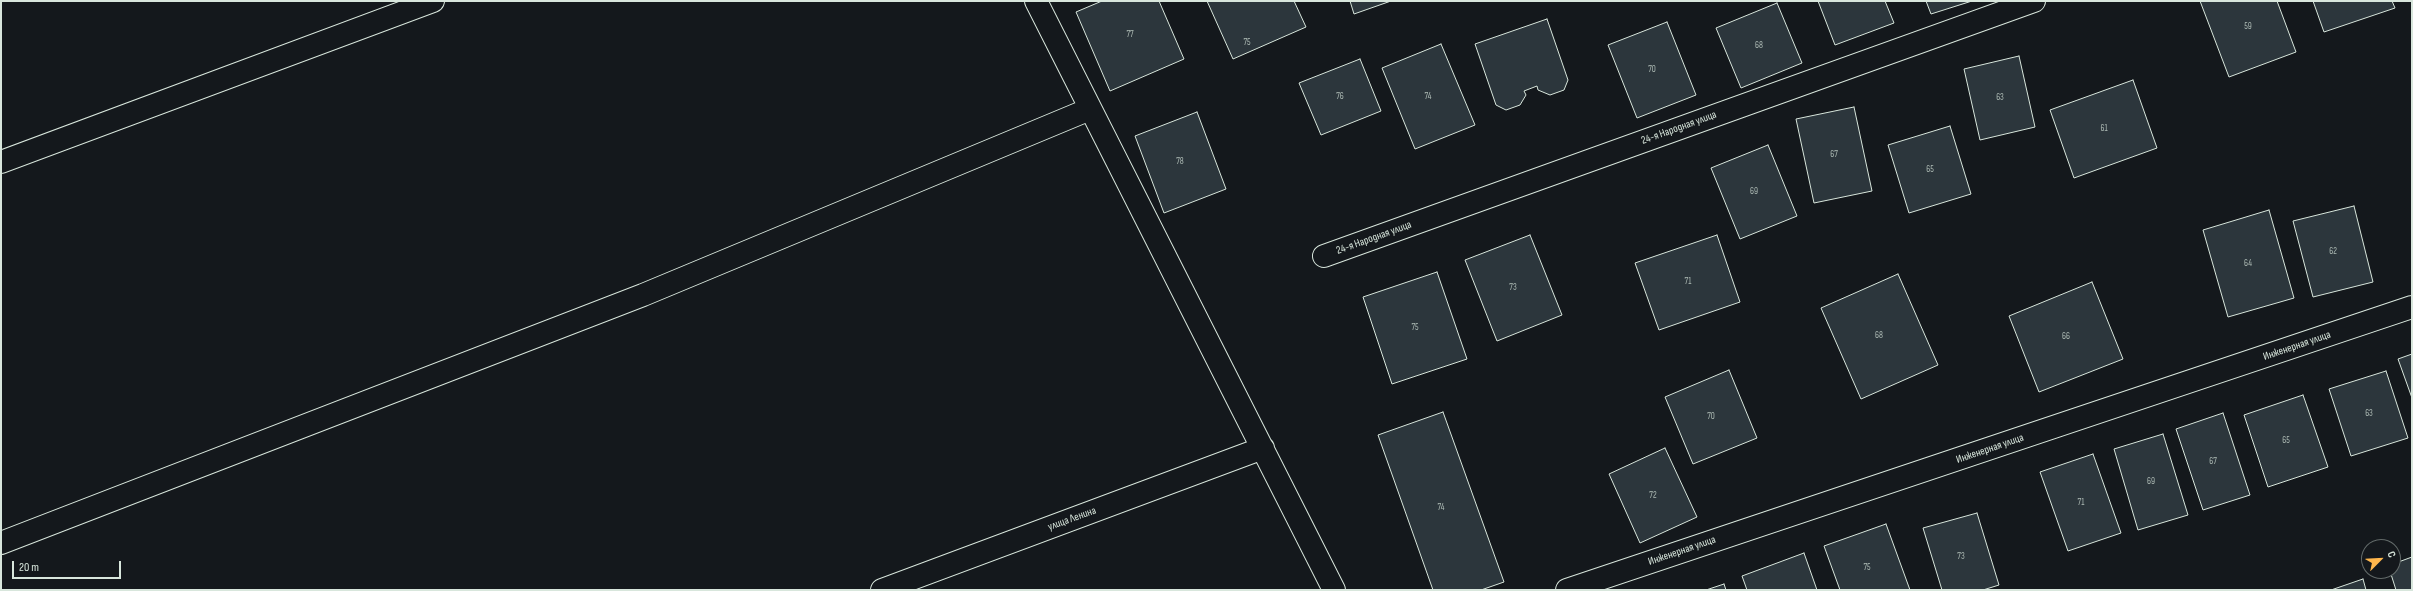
<!DOCTYPE html>
<html>
<head>
<meta charset="utf-8">
<style>
  body { margin:0 }
  #map { position:relative; width:2413px; height:591px; overflow:hidden; background:#14181c; font-family:"Sofia Sans Condensed",sans-serif }
  canvas { display:block }
  .frame { position:absolute; inset:0; border:2px solid #d8e6dc; pointer-events:none }
  .north { position:absolute; left:2361px; top:539px; width:40px; height:40px; box-sizing:border-box; background:#14181c; border:1px solid #626a69; border-radius:50%; rotate:66deg; font-size:11px; font-weight:700; line-height:16px; text-align:center; color:#d8e6dc }
  .north::after { content:''; display:block; margin:auto; width:14px; height:18px; background:#ffb74d; clip-path:polygon(50% 0,100% 100%,50% 72%,0 100%) }
  .scale { position:absolute; left:12px; top:561px; width:109px; height:18px; box-sizing:border-box; border:2px solid #d8e6dc; border-top:0; padding-left:5px; font-size:12px; line-height:14px; white-space:nowrap; color:#d8e6dc; -webkit-text-stroke:3px #14181c; paint-order:stroke }
</style>
</head>
<body>
<div id="map">
<canvas width="2413" height="591"></canvas>
<div class="frame"></div>
<div class="north">С</div>
<div class="scale">20 m</div>
</div>
<script>
const context = document.querySelector('canvas').getContext('2d');
context.lineJoin = 'round';
function paint(path, color) { context.fillStyle = color; context.fill(path, 'evenodd'); }
const poly = rows => new Path2D(rows.map(r => 'M' + r).join(''));
function stroke(path, color, width, dash) { context.strokeStyle = color; context.lineWidth = width; context.lineCap = dash ? 'butt' : 'round'; context.setLineDash(dash || []); context.stroke(path); }
function write(font, color, halo, rows, align = 'center') {
  context.font = font + ' "Sofia Sans Condensed",sans-serif'; context.lineWidth = 3; context.setLineDash([]); context.textBaseline = 'middle'; context.strokeStyle = halo; context.fillStyle = color; for (const [text, x, y, turn = 0] of rows) {
    context.save(); context.translate(x, y); context.rotate((+turn || 0) * Math.PI / 180); context.textAlign = isNaN(turn) ? turn : align; if (halo) context.strokeText(text, 0, 0); context.fillText(text, 0, 0); context.restore();
  }
}
const building = poly([
  [1102,1,1159,1,1184,59,1110,91,1076,12,1102,1],
  [1207,1,1294,1,1306,27,1233,59,1207,1],
  [1350,1,1391,1,1354,14,1350,1],
  [1818,1,1885,1,1894,23,1835,45,1818,1],
  [1926,1,1972,1,1931,14,1926,1],
  [2200,1,2277,1,2296,52,2229,77,2200,1],
  [2313,1,2392,1,2395,8,2324,32,2313,1],
  [1777,3,1802,63,1741,88,1716,28,1777,3],
  [1547,19,1568,80,1564,90,1550,95,1538,90,1537,86,1524,91,1526,95,1520,105,1506,110,1496,105,1475,44,1547,19],
  [1667,22,1696,95,1637,118,1608,45,1667,22],
  [1441,44,1475,125,1415,149,1382,68,1441,44],
  [2019,56,2035,127,1980,140,1964,69,2019,56],
  [1360,59,1381,111,1321,135,1299,83,1360,59],
  [2133,80,2157,148,2074,178,2050,110,2133,80],
  [1854,107,1872,191,1814,203,1796,119,1854,107],
  [1197,112,1226,189,1164,213,1135,136,1197,112],
  [1950,126,1971,194,1909,213,1888,145,1950,126],
  [1768,145,1797,216,1740,239,1711,168,1768,145],
  [2354,206,2373,282,2313,297,2293,221,2354,206],
  [2269,210,2294,298,2228,317,2203,230,2269,210],
  [1530,235,1562,315,1497,341,1465,260,1530,235],
  [1717,235,1740,302,1659,330,1635,263,1717,235],
  [1437,272,1467,359,1392,384,1363,297,1437,272],
  [1898,274,1938,365,1861,399,1821,308,1898,274],
  [2092,282,2123,359,2039,392,2009,316,2092,282],
  [2412,354,2412,398,2398,359,2412,354],
  [1729,370,1757,438,1693,464,1665,397,1729,370],
  [2386,371,2408,438,2351,456,2329,389,2386,371],
  [2303,395,2328,467,2268,487,2244,415,2303,395],
  [1443,412,1504,582,1481,590,1433,590,1378,435,1443,412],
  [2223,413,2250,495,2203,510,2176,429,2223,413],
  [2163,434,2188,515,2138,530,2114,449,2163,434],
  [1665,448,1697,517,1640,543,1609,474,1665,448],
  [2093,454,2121,533,2068,551,2040,472,2093,454],
  [1977,513,1999,585,1983,590,1942,590,1923,528,1977,513],
  [1886,524,1910,590,1840,590,1824,546,1886,524],
  [1804,553,1817,590,1747,590,1742,576,1804,553],
  [2412,557,2412,590,2396,590,2390,571,2393,571,2393,564,2412,557],
  [2363,579,2366,590,2331,590,2363,579],
  [1724,584,1726,590,1706,590,1724,584]
]);
paint(building, '#2c363c');
stroke(building, '#d8e6dc', 1);
const minor = poly([
  [1036,1,1334,590],
  [1,162,433,1],
  [1324,256,2034,1],
  [1,543,643,295,1090,109],
  [882,590,1263,448],
  [1567,590,2412,307]
]);
stroke(minor, '#d8e6dc', 24);
stroke(minor, '#14181c', 22);
write('9px', '#adbab4', null, [
  ["59",2248,27],
  ["77",1130,35],
  ["75",1247,43],
  ["68",1759,46],
  ["70",1652,70],
  ["76",1340,97],
  ["74",1428,97],
  ["63",2000,98],
  ["61",2104,129],
  ["67",1834,155],
  ["78",1180,162],
  ["65",1930,170],
  ["69",1754,192],
  ["62",2333,252],
  ["64",2248,264],
  ["71",1688,282],
  ["73",1513,288],
  ["75",1415,328],
  ["68",1879,336],
  ["66",2066,337],
  ["63",2369,414],
  ["70",1711,417],
  ["65",2286,441],
  ["67",2213,462],
  ["69",2151,482],
  ["72",1653,496],
  ["71",2081,503],
  ["74",1441,508],
  ["73",1961,557],
  ["75",1867,568]
]);
write('11px', '#d8e6dc', '#14181c', [
  ["24-я Народная улица",1679,128,-20],
  ["24-я Народная улица",1374,238,-20],
  ["Инженерная улица",2297,346,-19],
  ["Инженерная улица",1990,449,-19],
  ["улица Ленина",1072,519,-20],
  ["Инженерная улица",1682,551,-19]
]);
</script>
</body>
</html>
